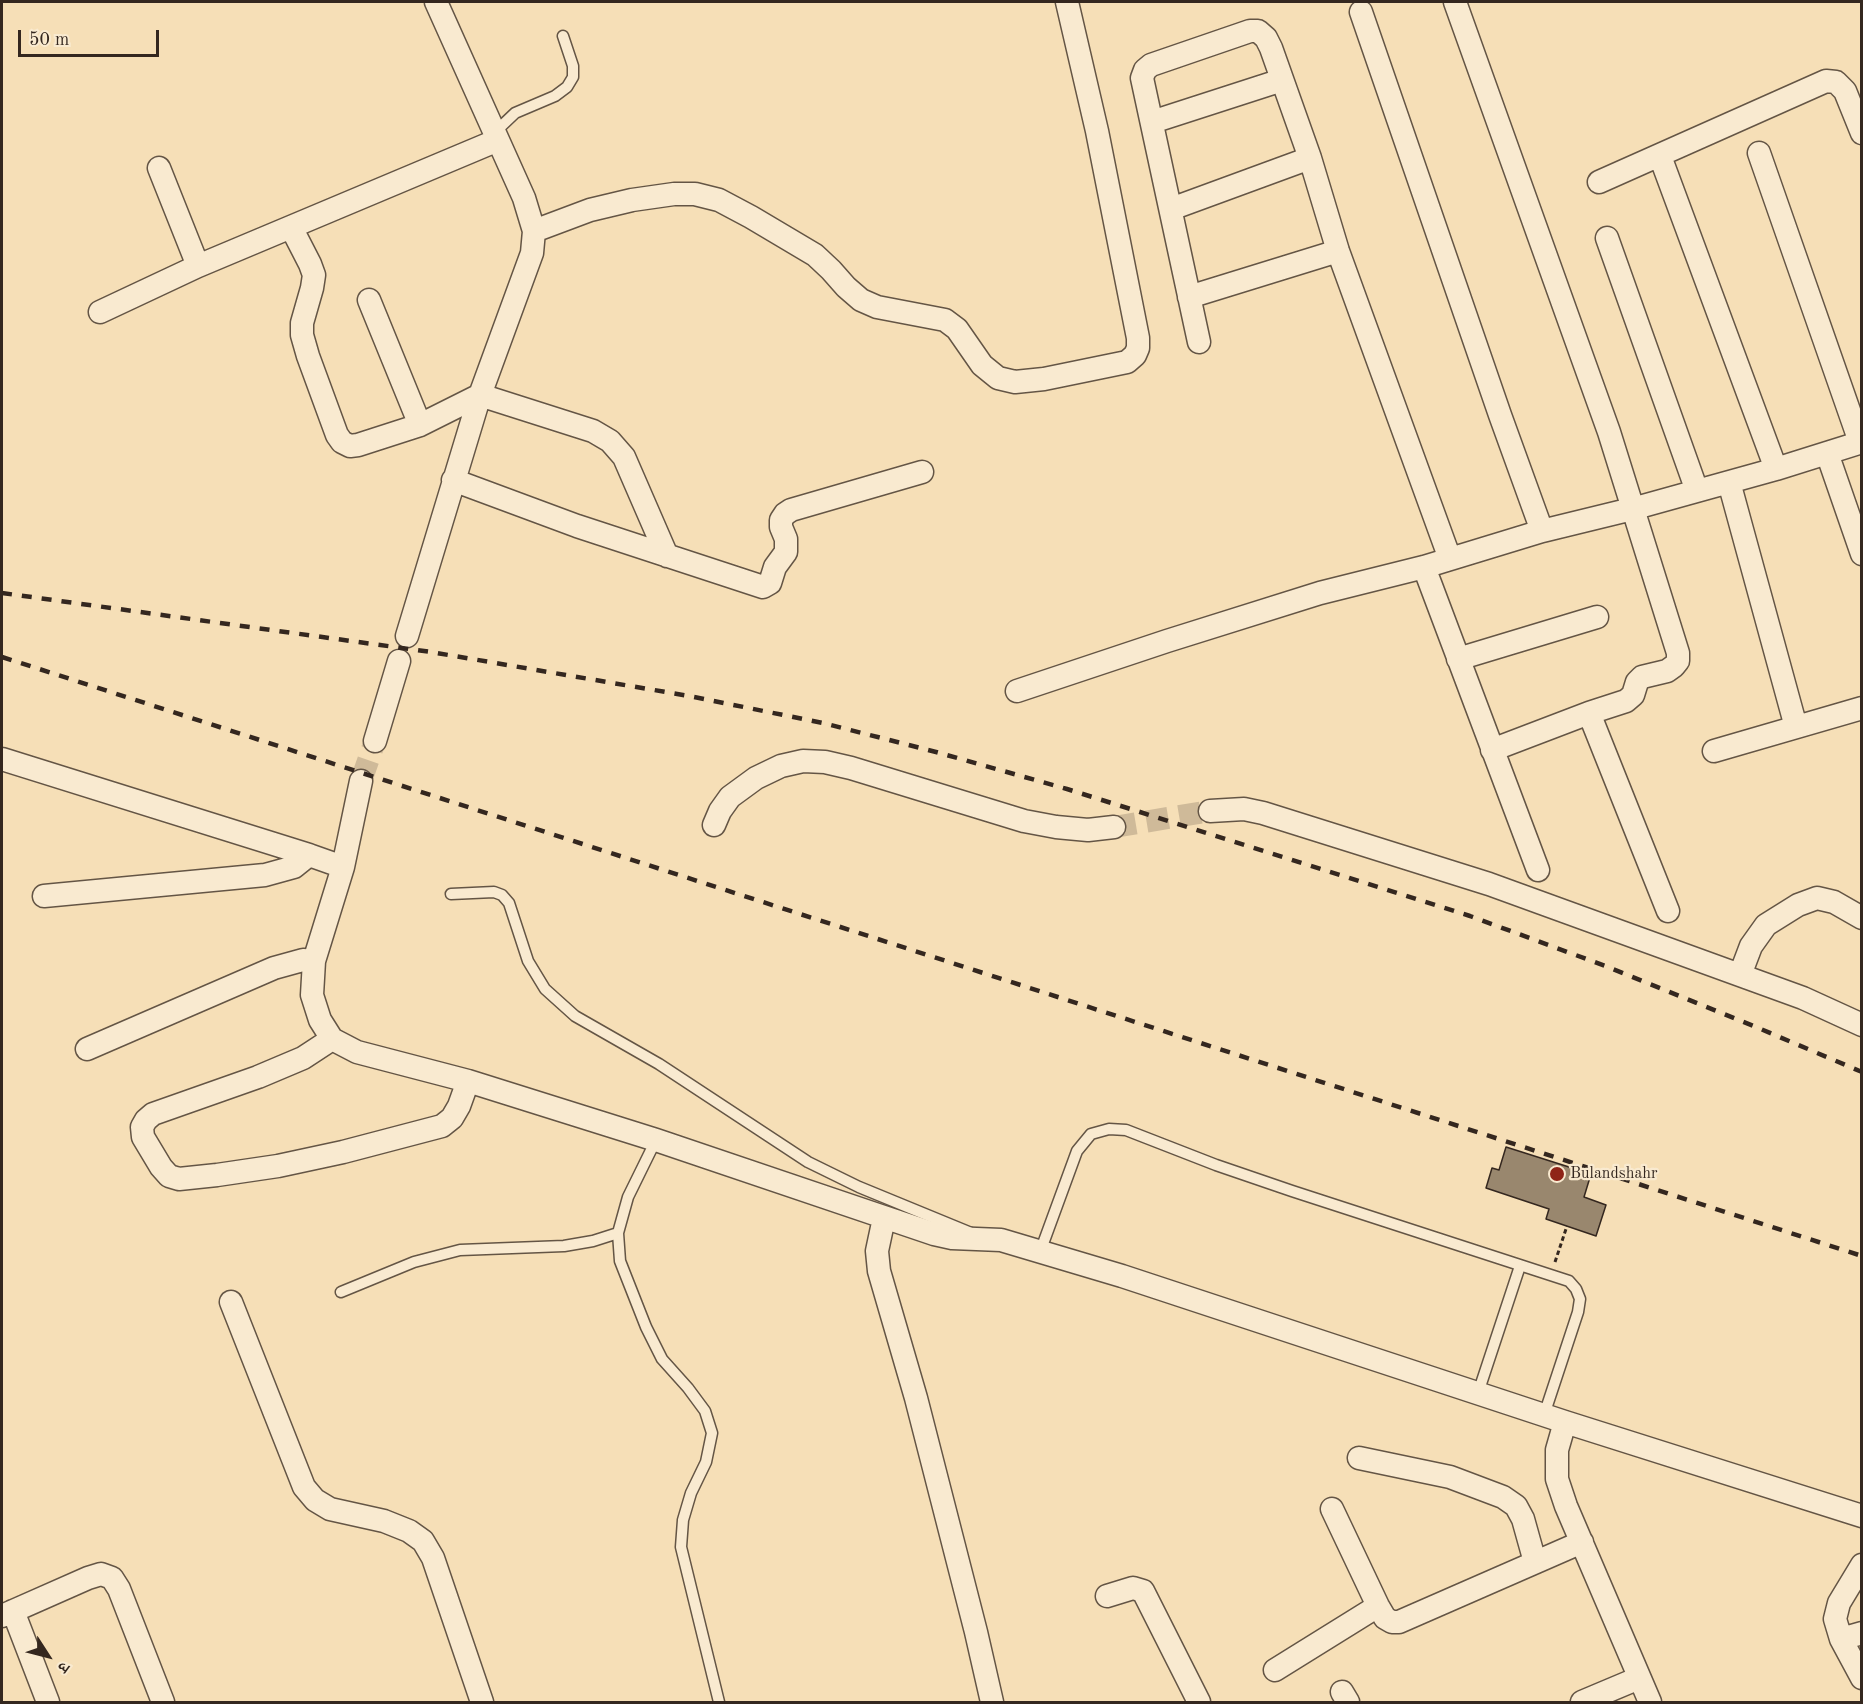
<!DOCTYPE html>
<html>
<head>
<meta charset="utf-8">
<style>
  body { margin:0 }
  #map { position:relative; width:1863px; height:1704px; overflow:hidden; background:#f6dfb7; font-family:"Old Standard TT","Noto Serif Devanagari",serif }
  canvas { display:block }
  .frame { position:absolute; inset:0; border:3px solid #34271f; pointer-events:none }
  .north { position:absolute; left:18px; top:1626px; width:60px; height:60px; -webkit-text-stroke:4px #f9ead0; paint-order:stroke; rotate:126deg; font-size:16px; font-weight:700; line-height:24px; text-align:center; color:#34271f }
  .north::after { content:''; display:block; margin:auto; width:21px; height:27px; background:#34271f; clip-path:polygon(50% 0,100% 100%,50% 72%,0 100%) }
  .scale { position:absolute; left:18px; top:30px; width:141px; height:27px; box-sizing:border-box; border:3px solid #34271f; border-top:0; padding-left:8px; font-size:18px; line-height:21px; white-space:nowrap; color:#34271f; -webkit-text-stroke:4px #f9ead0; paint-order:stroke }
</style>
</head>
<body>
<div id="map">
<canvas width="1863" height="1704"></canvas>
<div class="frame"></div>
<div class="north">उ</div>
<div class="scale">50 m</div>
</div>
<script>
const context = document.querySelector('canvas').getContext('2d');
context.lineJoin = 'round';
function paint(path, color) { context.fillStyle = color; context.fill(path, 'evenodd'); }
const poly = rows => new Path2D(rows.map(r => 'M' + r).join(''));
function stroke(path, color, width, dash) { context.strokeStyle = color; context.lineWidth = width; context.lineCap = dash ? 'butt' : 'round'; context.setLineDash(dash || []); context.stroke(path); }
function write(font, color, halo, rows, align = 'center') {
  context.font = font + ' "Old Standard TT",serif'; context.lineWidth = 4.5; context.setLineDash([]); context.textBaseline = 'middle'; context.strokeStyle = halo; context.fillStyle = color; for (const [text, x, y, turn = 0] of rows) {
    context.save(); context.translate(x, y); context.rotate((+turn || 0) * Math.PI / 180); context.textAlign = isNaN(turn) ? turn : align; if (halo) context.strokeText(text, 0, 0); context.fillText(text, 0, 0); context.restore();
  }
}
const building = poly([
  [1506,1147,1591,1174,1584,1197,1606,1205,1596,1236,1546,1219,1549,1209,1486,1188,1492,1168,1499,1170,1506,1147]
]);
paint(building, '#99876e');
stroke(building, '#34271f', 1.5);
stroke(poly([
  [361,781,375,741],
  [1114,827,1210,811]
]), '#cfba99', 22, [22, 11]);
const lane = poly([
  [495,132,515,113,555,96,567,87,573,77,573,66,563,36],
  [451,894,494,892,502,895,509,903,528,961,545,989,575,1016,659,1064,808,1162,859,1187,971,1233],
  [656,1140,628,1197,618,1233,620,1261,646,1327,662,1359,688,1388,705,1411,712,1433,706,1462,691,1493,683,1520,681,1547,719,1702],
  [1040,1252,1077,1151,1091,1134,1109,1129,1126,1130,1216,1165,1292,1191,1569,1281,1576,1289,1580,1299,1578,1312,1544,1415],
  [341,1292,414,1262,460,1250,564,1246,593,1241,618,1233],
  [1478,1393,1520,1266]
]);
const street = poly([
  [1455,2,1609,432,1678,653,1678,661,1674,666,1667,671,1642,677,1637,682,1633,695,1626,701,1589,713,1492,750],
  [1361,12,1500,415,1542,531],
  [1152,122,1282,80],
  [1759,153,1860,442],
  [1660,156,1776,469],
  [159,168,198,266],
  [1599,182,1826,81,1836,82,1845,91,1862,133],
  [1171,209,1310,158],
  [291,227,310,264,314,275,312,288,302,323,302,335,308,356,337,435,342,442,350,446,358,445,420,425,480,395,593,431,610,441,624,457,667,556],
  [534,231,590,210,632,200,674,194,695,194,719,200,751,217,815,255,831,270,846,287,861,300,877,307,945,320,957,329,982,365,998,378,1015,382,1044,379,1127,362,1135,355,1138,348,1138,338,1097,131,1067,2],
  [1607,238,1697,491],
  [1189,297,1338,251],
  [369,300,420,425],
  [100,312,198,266,498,140],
  [1199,342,1142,78,1145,70,1151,65,1250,31,1258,31,1266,38,1271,48,1310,158,1338,251,1450,559],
  [1827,453,1862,554],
  [453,480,577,526,763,587,770,583,775,567,786,552,786,539,781,527,781,520,785,514,791,510,922,472],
  [1729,482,1796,727],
  [1424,567,1538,870],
  [407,636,480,395,532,253,534,231,524,198,436,2],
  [1458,659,1597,617],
  [1017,691,1167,641,1320,593,1424,567,1542,531,1632,509,1776,469,1862,442],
  [1589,713,1668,911],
  [375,741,399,661],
  [1714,751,1862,708],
  [2,759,309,855,343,867,314,961,312,995,320,1020,332,1039,357,1052,468,1081,656,1140,934,1234,952,1238,1001,1240,1122,1276,1565,1422,1862,1516],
  [1210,811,1244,809,1263,813,1489,884,1803,998,1862,1025],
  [714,825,720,811,730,797,756,778,781,766,803,761,825,762,851,768,1024,821,1056,827,1088,830,1114,827],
  [343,867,361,781],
  [44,896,265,875,294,867,309,855],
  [1740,975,1751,946,1766,925,1798,905,1817,898,1834,902,1862,918],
  [332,1039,303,1058,258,1077,153,1114,146,1120,142,1127,143,1137,161,1167,169,1176,179,1179,217,1175,278,1166,343,1152,442,1126,452,1118,459,1106,468,1081],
  [87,1049,274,968,303,960,314,961],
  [884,1218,877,1251,879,1271,916,1398,976,1632,992,1702],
  [231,1302,304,1487,315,1500,330,1509,384,1521,409,1531,423,1541,433,1558,482,1702],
  [1565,1422,1557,1450,1557,1479,1566,1506,1650,1702],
  [1359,1458,1450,1477,1503,1497,1516,1506,1523,1519,1535,1562],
  [1332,1509,1378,1606,1385,1618,1392,1622,1399,1622,1582,1542],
  [1862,1565,1839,1603,1835,1619,1841,1639,1862,1678],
  [1107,1596,1133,1588,1143,1591,1199,1702],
  [13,1611,48,1702],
  [2,1616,88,1578,101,1574,112,1578,119,1589,163,1702],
  [1841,1639,1862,1633],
  [1275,1670,1378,1606],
  [1342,1692,1348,1702],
  [1582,1702,1639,1678]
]);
stroke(lane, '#645545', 13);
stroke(street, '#645545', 25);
stroke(poly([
  [1555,1262,1567,1226]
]), '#34271f', 3, [4.5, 3]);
stroke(lane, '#f9ead0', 10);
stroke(street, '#f9ead0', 22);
stroke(poly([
  [2,593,431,652,689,696,823,723,936,752,1067,789,1470,916,1608,967,1756,1027,1862,1072],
  [2,657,1862,1256]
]), '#34271f', 4.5, [10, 10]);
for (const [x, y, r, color] of [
  [1557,1174,8,"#8f2418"]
]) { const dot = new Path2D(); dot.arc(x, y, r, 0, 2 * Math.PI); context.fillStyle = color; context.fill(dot); stroke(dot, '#f9ead0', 2); }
write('16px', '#34271f', '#f9ead0', [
  ["Bulandshahr",1570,1174]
], 'left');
</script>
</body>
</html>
